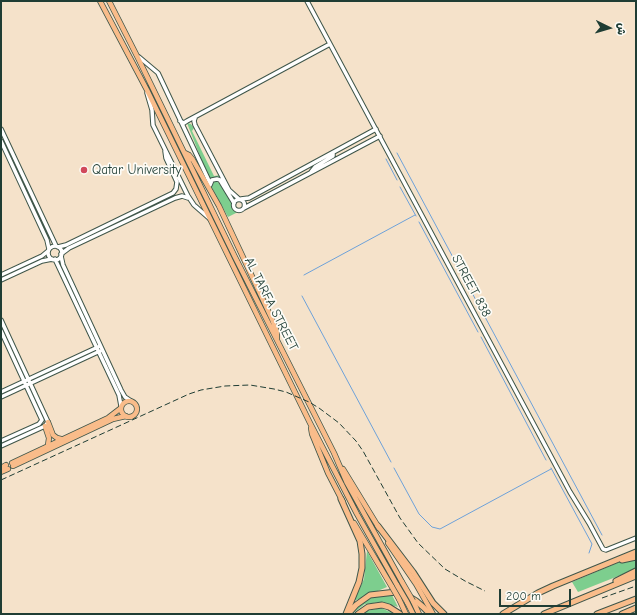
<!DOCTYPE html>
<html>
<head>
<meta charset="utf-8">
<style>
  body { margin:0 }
  #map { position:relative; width:637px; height:615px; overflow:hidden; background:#f5e2ca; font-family:"Comic Neue","Playpen Sans Arabic",sans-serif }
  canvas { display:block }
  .frame { position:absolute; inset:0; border:2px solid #1f3d34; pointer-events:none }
  .north { position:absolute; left:589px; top:8px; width:40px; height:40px; -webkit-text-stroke:3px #fdfcf7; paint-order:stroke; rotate:95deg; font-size:11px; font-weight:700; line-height:16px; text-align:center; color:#1f3d34 }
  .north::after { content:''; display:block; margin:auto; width:14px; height:18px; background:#1f3d34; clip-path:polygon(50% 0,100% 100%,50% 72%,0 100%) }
  .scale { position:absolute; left:499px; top:589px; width:72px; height:18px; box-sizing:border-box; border:2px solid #1f3d34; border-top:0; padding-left:5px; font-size:12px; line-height:14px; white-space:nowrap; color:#1f3d34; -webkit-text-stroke:3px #fdfcf7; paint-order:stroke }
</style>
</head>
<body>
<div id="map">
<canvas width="637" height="615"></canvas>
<div class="frame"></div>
<div class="north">ش</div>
<div class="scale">200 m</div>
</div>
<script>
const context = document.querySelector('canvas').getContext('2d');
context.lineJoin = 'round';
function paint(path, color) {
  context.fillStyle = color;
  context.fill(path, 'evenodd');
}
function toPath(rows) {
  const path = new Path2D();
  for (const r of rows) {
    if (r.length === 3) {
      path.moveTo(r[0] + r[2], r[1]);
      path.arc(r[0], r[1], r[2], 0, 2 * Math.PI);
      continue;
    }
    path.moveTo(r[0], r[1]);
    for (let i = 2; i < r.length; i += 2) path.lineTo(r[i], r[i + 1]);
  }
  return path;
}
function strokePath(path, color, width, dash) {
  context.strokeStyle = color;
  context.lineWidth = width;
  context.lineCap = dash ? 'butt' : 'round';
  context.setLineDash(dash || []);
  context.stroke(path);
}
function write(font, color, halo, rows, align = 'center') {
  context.font = font + ' "Comic Neue",sans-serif';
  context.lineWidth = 3.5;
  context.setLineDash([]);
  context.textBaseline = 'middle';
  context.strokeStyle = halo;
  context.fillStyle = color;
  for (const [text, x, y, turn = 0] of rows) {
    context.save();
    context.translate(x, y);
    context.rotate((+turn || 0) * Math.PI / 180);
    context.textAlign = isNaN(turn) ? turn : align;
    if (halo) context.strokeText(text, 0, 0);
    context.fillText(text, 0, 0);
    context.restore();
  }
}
paint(toPath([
  [187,123,191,124,194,128,192,131,214,176,221,175,222,179,216,177,209,179],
  [214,180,217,181,221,186,232,201,233,210,238,212,228,217,211,186],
  [367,551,387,587,354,601,364,579],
  [636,555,636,569,578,592,572,582],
  [392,595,398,607,381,602,365,604,352,614,356,608,368,599,378,596],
  [381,608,395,614,364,614,367,611]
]), '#7dce8e');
strokePath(toPath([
  [397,153,602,535],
  [386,159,397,180],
  [400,187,416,216],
  [419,222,478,332],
  [304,275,415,215],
  [302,296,391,462],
  [481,337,546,460],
  [394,468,419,514,432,527,440,529,551,469],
  [551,468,592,544,589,553]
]), '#6da1d9', 1);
const minor = toPath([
  [307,1,570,492,589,523,603,549,606,550,636,538],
  [139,57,158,73,210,183],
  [147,93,152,110,153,125,188,196,194,205,210,219],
  [195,118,194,121,195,125,229,190,239,199],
  [180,121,184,123,187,121,330,44],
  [1,129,56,246],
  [1,141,47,240,49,249],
  [311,172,315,167,333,156,333,153],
  [210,185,212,180,217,179,220,180,234,203],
  [241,199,249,198,376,129],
  [239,205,5.5],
  [244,208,380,136],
  [55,253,7],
  [58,247,66,245,173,193,176,189,177,182,166,158,165,151],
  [61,254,69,248,175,198,182,196,188,198],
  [61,256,63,265,121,390,125,397,131,401],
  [55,259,119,395,121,406],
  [1,275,42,256,48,251],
  [1,280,42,261,52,259],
  [1,320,48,422,45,426,1,446],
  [1,331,42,420,39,424,1,441],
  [1,392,98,347],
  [1,397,100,351]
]);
const major = toPath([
  [100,1,147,90,310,423,357,514,397,585],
  [109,1,138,58,235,257,334,453,347,483,402,582],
  [185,153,189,155,193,160,219,206,272,319,277,332,277,340],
  [129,409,8],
  [48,422,53,435,57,438,61,439],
  [45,426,49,438,48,445],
  [311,428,312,434,328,473,343,502],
  [12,463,108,418,121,408],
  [13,466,113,419,126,416],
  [1,468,6,465],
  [343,469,379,528],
  [1,472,8,469],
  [354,523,392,587],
  [388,543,416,584,433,614],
  [399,599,406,614],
  [413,601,419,614],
  [407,602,413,614]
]);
const highway = toPath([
  [341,499,360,541,362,554,362,568,359,582,346,614],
  [378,526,413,572,433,603,444,614],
  [622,560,636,557],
  [616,581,636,571],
  [348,614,356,605,370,595,396,592,403,593,416,601,423,607,430,614],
  [358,614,368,607,382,605,389,607,400,614],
  [503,614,538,593,553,586,636,552],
  [544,614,636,576],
  [597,614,636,599],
  [622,614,636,608]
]);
strokePath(minor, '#3f564a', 5.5);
strokePath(major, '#3f564a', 6);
strokePath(highway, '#3f564a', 7);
strokePath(minor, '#fff', 3.5);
strokePath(major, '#f9bc8a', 4.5);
strokePath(highway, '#f9bc8a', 5);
strokePath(toPath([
  [1,480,189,394,201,390,225,386,250,385,274,389,286,392,309,402,319,408,339,423,356,441,363,451,400,518,418,543,445,569,465,581,485,591],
  [602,598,636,586]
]), '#1f3d34', 1, [6, 3]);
const majorBridge = toPath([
  [402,582,413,601],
  [397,585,407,602],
  [392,587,399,599]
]);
strokePath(majorBridge, '#3f564a', 6, []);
strokePath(majorBridge, '#f9bc8a', 4.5);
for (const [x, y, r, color] of [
  [84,170,4,"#d1495b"]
]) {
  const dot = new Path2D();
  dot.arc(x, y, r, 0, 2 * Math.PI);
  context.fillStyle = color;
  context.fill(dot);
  strokePath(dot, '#fdfcf7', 1.5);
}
write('13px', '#1f3d34', '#fdfcf7', [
  ["Qatar University",92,170]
], 'left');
write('13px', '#1f3d34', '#fdfcf7', [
  ["STREET 838",471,286,62],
  ["AL TARFA STREET",271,304,63]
]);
</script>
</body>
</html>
